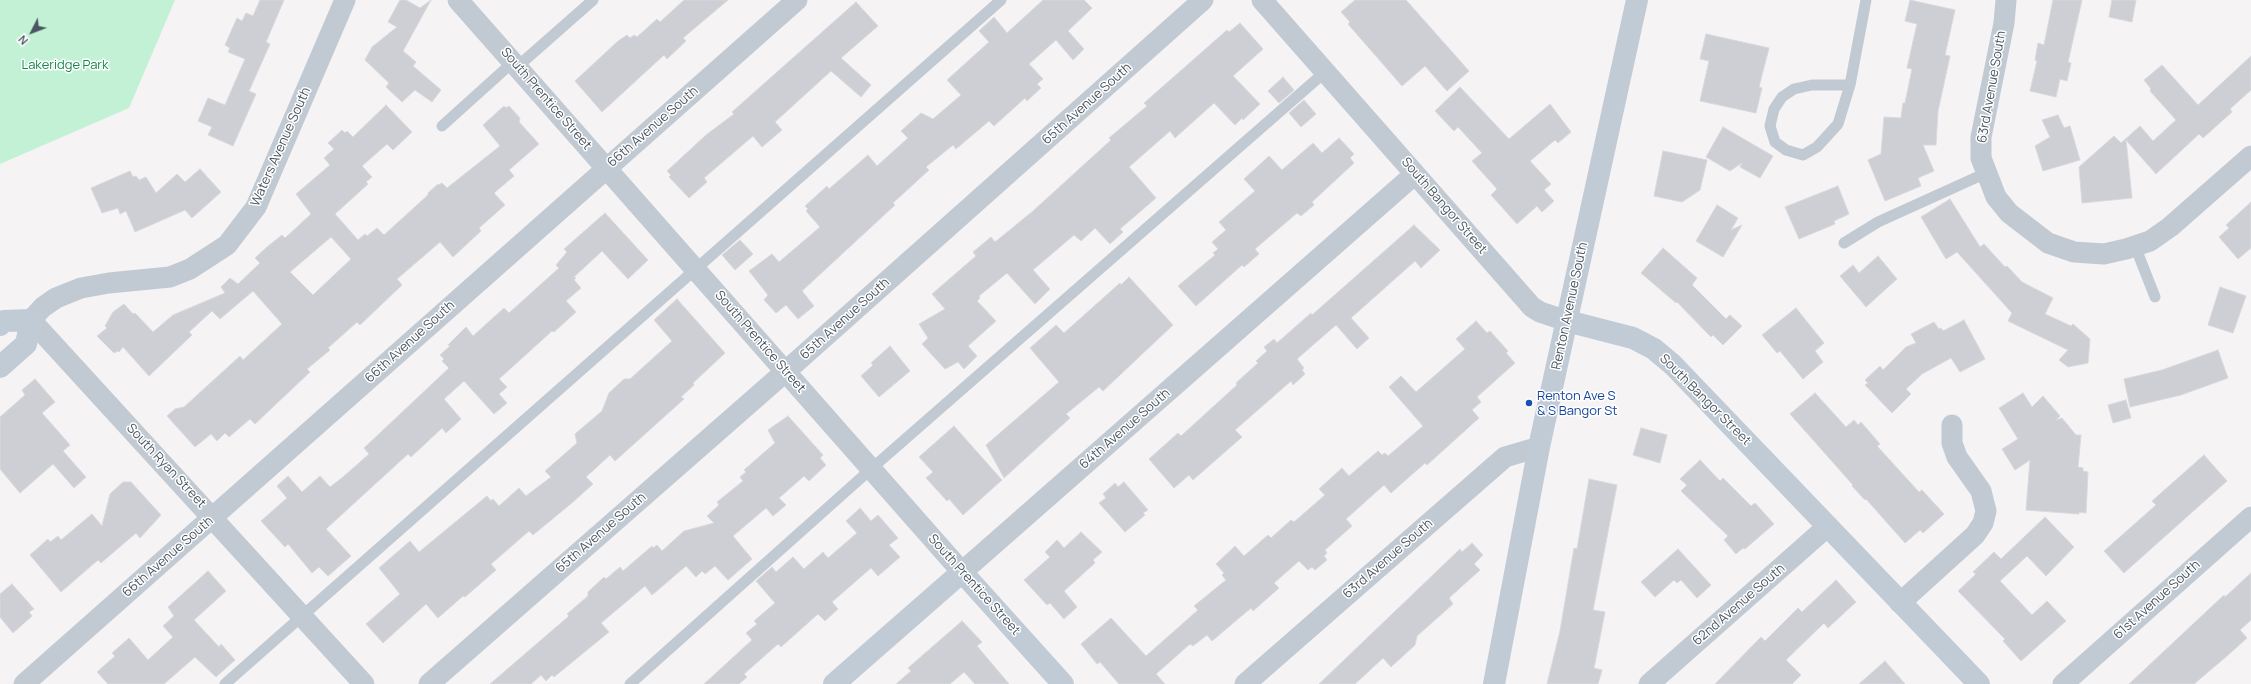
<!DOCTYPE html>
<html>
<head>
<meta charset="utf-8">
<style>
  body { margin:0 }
  #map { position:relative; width:2251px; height:684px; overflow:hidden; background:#f5f3f3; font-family:Manrope,sans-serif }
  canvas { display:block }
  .north { position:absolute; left:12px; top:12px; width:40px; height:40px; -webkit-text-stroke:3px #fff; paint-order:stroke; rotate:228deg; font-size:11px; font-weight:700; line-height:16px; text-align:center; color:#4a5661 }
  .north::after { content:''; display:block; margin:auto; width:14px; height:18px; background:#4a5661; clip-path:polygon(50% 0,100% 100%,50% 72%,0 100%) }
</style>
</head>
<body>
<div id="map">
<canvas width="2251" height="684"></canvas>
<div class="north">N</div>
</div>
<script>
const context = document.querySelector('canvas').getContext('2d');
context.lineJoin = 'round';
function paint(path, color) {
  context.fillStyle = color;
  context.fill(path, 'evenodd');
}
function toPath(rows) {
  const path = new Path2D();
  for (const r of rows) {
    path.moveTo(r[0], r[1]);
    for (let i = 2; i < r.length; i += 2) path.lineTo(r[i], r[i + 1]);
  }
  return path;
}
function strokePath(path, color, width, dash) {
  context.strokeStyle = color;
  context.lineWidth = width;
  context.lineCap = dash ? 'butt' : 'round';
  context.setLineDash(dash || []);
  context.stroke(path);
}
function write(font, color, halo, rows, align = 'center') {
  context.font = font + ' Manrope,sans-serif';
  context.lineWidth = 3;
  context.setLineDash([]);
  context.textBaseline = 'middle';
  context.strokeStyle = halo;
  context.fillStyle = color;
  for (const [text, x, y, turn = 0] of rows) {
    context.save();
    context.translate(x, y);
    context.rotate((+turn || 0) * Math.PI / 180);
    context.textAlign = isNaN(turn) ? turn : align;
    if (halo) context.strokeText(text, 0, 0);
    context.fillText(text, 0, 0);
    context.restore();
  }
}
paint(toPath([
  [0,0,175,0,129,108,0,164]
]), '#c3f1d5');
const building = toPath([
  [260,0,284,0,266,42,270,44,249,91,256,94,233,146,208,135,212,127,198,121,208,98,225,105,245,59,228,52,230,48,225,45,237,18,242,21,246,13,253,16,260,0],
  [400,0,406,0,420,8,431,0,403,51,416,62,413,66,441,90,432,102,415,90,402,102,386,87,389,83,365,60,372,47,397,27,388,22,400,0],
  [684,0,728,0,683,38,686,41,667,59,664,55,602,112,575,81,618,41,627,35,630,38,634,35,637,37,657,19,660,22,684,0],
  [1043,0,1084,0,1092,8,1068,31,1084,49,1073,60,1056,40,1029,64,1043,79,1037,84,1041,88,1027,101,1025,98,994,126,989,121,956,149,953,145,926,167,929,170,893,203,895,205,802,291,814,306,798,319,786,305,776,313,764,300,768,295,749,271,772,254,779,262,820,227,806,211,808,209,805,206,827,186,829,189,868,155,877,166,908,138,901,131,921,113,933,119,961,95,947,80,989,42,979,31,994,17,1007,33,1043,0],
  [1355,0,1406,0,1469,71,1447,91,1425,66,1402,86,1348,24,1350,22,1341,12,1355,0],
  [1910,0,1955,10,1945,55,1950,56,1938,111,1936,145,1923,145,1934,171,1918,178,1921,186,1885,201,1868,160,1881,154,1884,117,1901,118,1903,103,1905,103,1912,69,1907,68,1917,24,1905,21,1910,0],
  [2053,0,2082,0,2068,62,2071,63,2067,81,2060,79,2056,97,2030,91,2037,61,2035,60,2038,43,2044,45,2053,0],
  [2112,0,2136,0,2132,22,2109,17,2112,0],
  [856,2,878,26,841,58,871,85,861,97,831,71,775,122,782,130,762,147,753,136,704,178,707,182,689,198,669,177,671,175,667,171,706,135,734,114,732,112,856,2],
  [1240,23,1263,49,1233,76,1260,104,1243,120,1242,118,1235,125,1214,103,1175,138,1170,131,1129,167,1156,198,1120,229,1123,232,1110,244,1095,228,1081,241,1074,235,1033,270,1050,289,1035,304,1007,273,979,296,980,298,977,301,996,321,968,346,977,356,964,369,958,362,945,369,922,344,928,338,919,324,945,309,932,294,976,256,973,252,991,237,995,242,1033,211,1111,140,1109,138,1147,106,1144,103,1227,30,1229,32,1240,23],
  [1706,34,1769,48,1759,87,1762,88,1756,113,1700,101,1709,61,1700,59,1706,34],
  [2251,56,2251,90,2230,109,2232,112,2203,138,2199,134,2156,174,2126,140,2132,198,2082,203,2079,167,2114,136,2121,143,2140,126,2153,141,2176,120,2150,91,2151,89,2144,80,2162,65,2198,105,2251,56],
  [1283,77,1294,90,1279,103,1268,91,1283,77],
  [1460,87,1509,139,1550,104,1571,132,1558,143,1555,140,1530,161,1551,184,1544,190,1554,201,1542,212,1537,206,1517,224,1491,195,1497,189,1472,161,1482,153,1458,127,1454,131,1435,111,1460,87],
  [1304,100,1316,114,1301,127,1289,113,1304,100],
  [386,105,412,132,393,150,387,144,362,166,372,177,366,182,368,184,335,214,358,240,365,234,367,236,377,228,384,235,428,195,428,193,438,184,439,185,442,183,447,188,500,146,483,125,504,106,506,108,509,106,520,118,519,122,539,144,509,170,514,176,494,193,505,205,479,228,481,231,453,257,440,242,397,279,402,285,360,325,357,322,328,348,330,350,307,369,310,372,255,424,250,419,229,437,225,433,217,441,211,434,195,447,167,416,175,409,184,407,240,356,243,360,282,324,253,291,220,319,212,311,189,332,192,335,149,376,123,347,119,352,118,351,114,353,97,336,107,328,105,326,113,312,124,304,133,314,135,313,153,332,173,315,225,293,221,287,230,278,238,284,260,263,255,258,267,247,282,235,285,238,311,214,296,194,330,165,324,158,334,149,328,143,342,130,345,133,347,131,353,137,386,105],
  [331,237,351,259,313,295,290,272,331,237],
  [2058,115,2064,128,2070,126,2080,160,2043,171,2035,146,2050,137,2042,120,2058,115],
  [1723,127,1773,156,1760,178,1740,167,1742,163,1730,171,1706,157,1723,127],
  [1339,138,1354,154,1350,158,1354,163,1312,202,1314,205,1301,216,1297,213,1255,249,1259,254,1244,267,1242,265,1196,306,1178,286,1215,255,1213,253,1218,249,1212,242,1226,230,1219,222,1255,191,1244,179,1269,156,1282,170,1313,143,1322,153,1339,138],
  [1663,151,1707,160,1700,190,1682,202,1654,196,1663,151],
  [200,169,221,192,192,218,185,210,135,232,126,211,120,214,118,208,102,213,91,188,130,171,133,177,136,176,139,180,146,177,156,193,177,174,185,182,200,169],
  [1838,186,1849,214,1834,221,1835,224,1799,239,1785,207,1838,186],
  [1950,199,1980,247,1984,244,2005,267,2007,266,2022,282,2053,298,2045,314,2071,326,2073,324,2090,339,2088,363,2068,367,2059,360,2068,350,2008,321,2012,313,1957,252,1946,259,1921,217,1950,199],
  [2251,202,2251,248,2238,259,2219,237,2229,228,2226,225,2251,202],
  [1717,205,1738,218,1731,230,1742,225,1723,257,1696,241,1717,205],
  [605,213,648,260,628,279,602,251,574,277,576,278,574,280,581,288,566,301,576,312,554,332,552,331,499,379,507,387,499,394,507,403,494,414,464,381,444,399,461,419,446,433,442,428,411,457,408,454,326,529,351,556,328,576,319,567,312,573,288,544,285,547,261,521,287,498,277,486,288,476,302,492,320,476,330,487,343,477,369,454,364,448,449,368,442,361,444,359,440,355,450,346,448,345,466,327,473,336,504,308,509,313,559,268,556,265,567,252,564,249,605,213],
  [1414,225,1440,250,1421,268,1415,261,1351,318,1369,338,1357,349,1336,325,1297,359,1304,368,1302,370,1305,374,1293,385,1291,381,1235,430,1242,437,1193,480,1189,475,1174,488,1149,459,1178,433,1181,436,1237,385,1236,383,1258,363,1256,361,1267,351,1264,347,1274,339,1277,343,1311,313,1312,315,1414,225],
  [740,240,753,254,735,270,722,255,740,240],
  [1663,248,1697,278,1692,285,1726,319,1730,315,1742,326,1723,345,1713,335,1711,337,1677,302,1676,303,1641,273,1663,248],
  [1878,256,1897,279,1866,307,1840,276,1853,265,1859,273,1878,256],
  [1129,277,1173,325,1103,391,1099,387,1066,414,1070,418,1004,478,986,445,1059,382,1030,348,1056,325,1064,333,1120,283,1121,285,1129,277],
  [2220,287,2246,296,2233,333,2208,325,2220,287],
  [677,299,725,353,693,383,694,385,681,397,684,399,615,461,610,455,586,477,593,484,573,502,533,535,529,531,491,564,496,570,465,597,463,596,438,618,426,604,383,643,366,624,400,594,379,568,410,541,419,552,487,496,491,501,493,499,499,506,519,488,526,496,551,477,545,471,577,443,575,434,602,411,609,393,624,379,630,379,672,341,654,320,677,299],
  [1796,308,1824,343,1815,351,1823,362,1803,379,1780,351,1777,353,1762,335,1796,308],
  [1964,320,1985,359,1960,372,1951,358,1922,374,1906,389,1911,394,1892,413,1865,385,1868,383,1865,380,1880,366,1883,370,1906,347,1916,343,1911,334,1934,322,1939,329,1941,328,1943,331,1964,320],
  [1476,321,1487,333,1490,331,1508,351,1506,353,1515,363,1477,397,1481,402,1472,410,1479,418,1427,465,1425,463,1391,493,1384,485,1346,519,1352,526,1325,550,1327,553,1324,556,1327,560,1315,570,1312,567,1308,570,1299,561,1274,583,1279,588,1253,611,1251,608,1212,641,1207,635,1193,646,1190,644,1156,674,1165,684,1119,684,1100,662,1097,664,1081,644,1111,618,1146,656,1198,610,1194,606,1226,580,1222,575,1224,573,1216,564,1235,546,1244,556,1268,535,1271,538,1291,520,1294,522,1325,495,1319,489,1342,468,1349,476,1378,451,1382,455,1385,453,1388,456,1423,426,1389,387,1401,376,1416,392,1465,349,1456,339,1476,321],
  [890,346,910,371,879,397,861,376,873,365,871,363,890,346],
  [2218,350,2228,378,2181,395,2130,407,2124,379,2162,370,2218,350],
  [35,379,55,402,42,413,70,445,63,451,86,477,74,488,53,464,20,493,0,469,0,417,25,395,22,390,35,379],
  [1815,393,1846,427,1854,420,1858,425,1861,422,1880,444,1877,446,1919,492,1922,490,1944,514,1923,533,1920,530,1905,543,1866,499,1865,500,1852,486,1853,485,1790,414,1815,393],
  [2023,393,2032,407,2043,396,2060,416,2056,420,2062,418,2076,435,2081,435,2078,467,2083,468,2083,471,2088,472,2086,513,2079,512,2079,514,2026,510,2030,460,2015,470,2002,449,2018,439,1999,408,2023,393],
  [2126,400,2131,418,2113,423,2108,405,2126,400],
  [788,416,823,455,820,458,826,465,809,481,804,476,779,498,786,505,773,516,766,508,733,536,752,559,728,580,715,566,705,574,702,571,696,577,686,566,652,595,645,586,601,623,609,632,554,677,552,675,546,681,541,675,531,684,490,684,569,616,567,614,588,596,588,592,604,577,606,579,620,567,623,571,652,546,653,548,657,545,662,551,684,531,714,523,707,516,719,505,717,502,743,481,740,477,746,472,744,470,775,443,768,430,788,416],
  [954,426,1002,480,963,515,949,499,947,501,926,478,933,472,919,457,954,426],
  [1641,428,1667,435,1660,463,1633,455,1641,428],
  [2204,455,2227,481,2124,573,2104,551,2156,505,2152,501,2204,455],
  [1700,460,1720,481,1723,478,1751,506,1755,503,1774,524,1745,549,1743,548,1736,554,1724,540,1728,536,1681,491,1687,485,1680,479,1700,460],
  [1589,479,1617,485,1593,610,1605,612,1594,668,1602,670,1598,684,1547,684,1560,631,1574,548,1577,549,1589,479],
  [123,482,131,482,161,515,140,538,136,533,101,563,98,560,61,592,30,555,48,539,50,542,58,536,61,540,92,514,102,526,110,494,123,482],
  [1124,482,1148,510,1143,513,1145,515,1125,532,1099,503,1106,498,1103,494,1115,483,1118,487,1124,482],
  [860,508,871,521,878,515,898,538,889,545,900,557,878,576,871,568,832,602,838,609,825,621,818,614,781,647,778,644,744,674,747,677,739,684,704,684,752,640,746,633,757,624,754,621,775,603,756,581,772,567,776,572,793,557,804,569,823,552,828,558,857,533,846,521,860,508],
  [2045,517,2074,547,2046,576,2027,556,2000,581,2032,615,2047,601,2066,621,2021,661,2003,641,2005,639,1958,591,1976,574,1973,572,1994,552,2001,559,2045,517],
  [1081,532,1102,552,1093,560,1095,563,1064,591,1077,607,1064,619,1050,603,1047,605,1024,580,1050,557,1045,552,1057,540,1064,548,1081,532],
  [1472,543,1483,555,1474,564,1480,570,1449,598,1453,604,1417,636,1415,645,1391,667,1383,658,1355,684,1319,684,1460,549,1462,552,1472,543],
  [1678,549,1711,585,1697,598,1681,580,1677,583,1674,580,1655,597,1641,582,1678,549],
  [208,571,226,591,194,620,219,647,221,644,235,660,216,677,195,657,164,684,108,684,97,672,115,656,112,653,129,638,148,660,173,637,163,626,174,616,168,607,208,571],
  [2251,573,2251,620,2240,630,2247,638,2227,656,2194,684,2129,684,2224,595,2225,597,2251,573],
  [1836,580,1856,602,1828,628,1824,623,1786,660,1801,675,1792,684,1715,684,1761,637,1765,641,1798,608,1802,612,1836,580],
  [12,584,34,609,29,612,32,616,13,633,0,617,0,594,12,584],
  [962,621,982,642,977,646,1009,684,975,684,964,672,950,684,896,684,911,671,908,668,962,621],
  [1885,661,1905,684,1859,684,1885,661]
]);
paint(building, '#cdcfd5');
strokePath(building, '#d7d9de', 1);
strokePath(toPath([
  [517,67,593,0],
  [1850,85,1812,85,1794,89,1782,97,1774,109,1770,126,1775,142,1786,150,1803,155,1817,147,1838,124,1850,85,1866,0],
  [442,126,513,62],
  [1844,243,1878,222,1986,173],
  [2135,246,2155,297],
  [225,684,1001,0],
  [630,684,871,469,1325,72]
]), '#c1cad2', 11);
strokePath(toPath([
  [345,0,256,207,227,245,190,269,170,277,109,283,81,288,56,298,43,307,31,320,364,684],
  [458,0,962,572,1415,174],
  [1262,0,1532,307,1540,312,1567,321],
  [2006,0,2004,23,1981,137,1981,158,1996,197,2009,213,2048,243,2074,252,2104,254,2126,249,2150,241,2170,227,2251,156],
  [1900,603,1975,535,1983,523,1986,511,1981,491,1957,457,1952,443,1952,425],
  [24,684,797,0],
  [429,684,785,372,1203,0],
  [1245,684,1505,457,1539,447],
  [1649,684,1828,526],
  [2063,684,2251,517]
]), '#c1cad2', 21);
strokePath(toPath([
  [1567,321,1633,338,1654,349,1673,365,1979,684],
  [0,325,4,321,31,320,26,344,0,367],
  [834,684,962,572,1063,684],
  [1494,684,1539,447,1637,0]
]), '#c1cbd6', 22);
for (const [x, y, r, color] of [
  [1529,403,4,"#1a4fb4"]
]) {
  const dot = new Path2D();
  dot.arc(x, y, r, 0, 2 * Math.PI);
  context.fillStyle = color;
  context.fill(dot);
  strokePath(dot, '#fff', 1.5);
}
write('13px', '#17864f', '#fff', [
  ["Lakeridge Park",65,65]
]);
write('13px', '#4a5661', '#fff', [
  ["63rd Avenue South",1992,87,-80],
  ["South Prentice Street",546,99,49],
  ["65th Avenue South",1087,104,-42],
  ["66th Avenue South",653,127,-41],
  ["Waters Avenue South",281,147,-66],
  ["South Bangor Street",1444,206,49],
  ["Renton Avenue South",1570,306,-78],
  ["65th Avenue South",845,319,-42],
  ["66th Avenue South",410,342,-42],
  ["South Prentice Street",760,342,49],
  ["South Bangor Street",1705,400,45],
  ["64th Avenue South",1125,429,-41],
  ["South Ryan Street",166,466,47],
  ["65th Avenue South",601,533,-41],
  ["66th Avenue South",168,557,-41],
  ["63rd Avenue South",1388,559,-41],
  ["South Prentice Street",974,585,48],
  ["61st Avenue South",2157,600,-42],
  ["62nd Avenue South",1739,605,-41]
]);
write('13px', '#164399', '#fff', [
  ["Renton Ave S",1537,396],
  ["& S Bangor St",1537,411]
], 'left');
</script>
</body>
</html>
